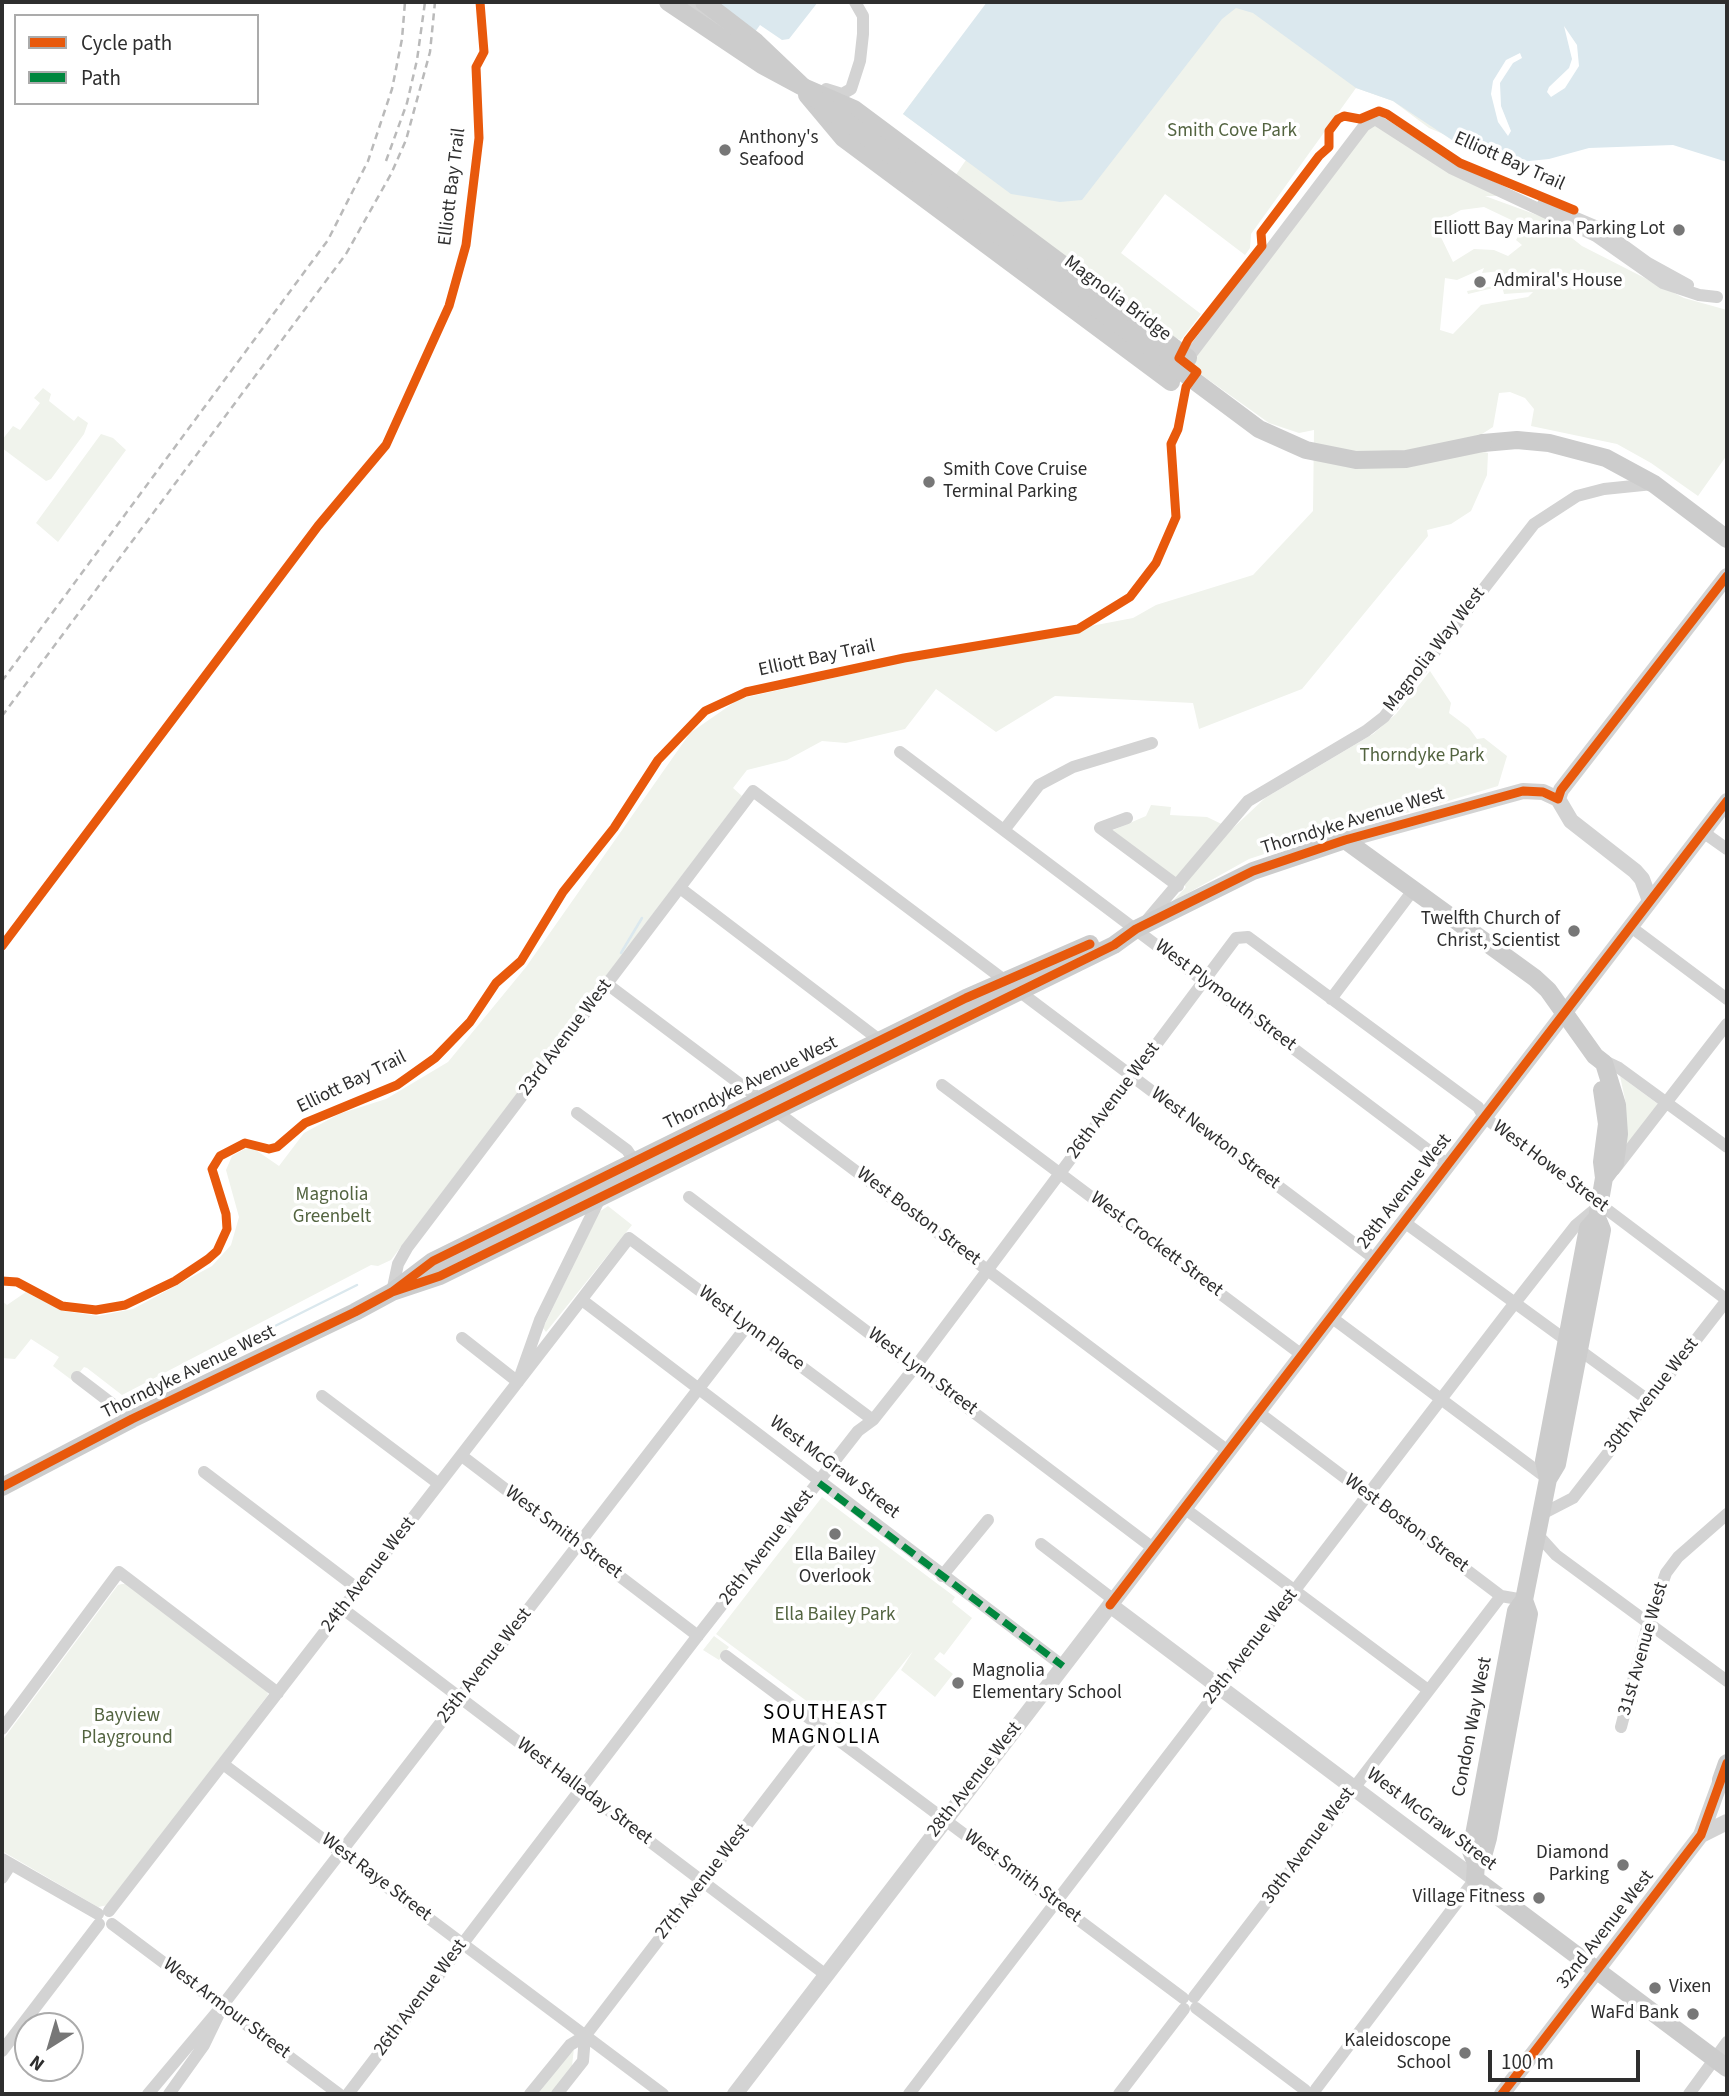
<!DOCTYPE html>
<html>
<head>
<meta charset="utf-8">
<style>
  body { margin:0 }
  #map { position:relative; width:1729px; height:2096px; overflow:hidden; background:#fff; font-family:"Source Sans 3",sans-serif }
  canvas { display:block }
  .frame { position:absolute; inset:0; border:4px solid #2e2e2e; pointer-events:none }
  .legend { position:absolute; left:14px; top:14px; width:245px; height:91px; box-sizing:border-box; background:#fff; border:2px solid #ababab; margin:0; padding:9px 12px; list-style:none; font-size:21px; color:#2e2e2e }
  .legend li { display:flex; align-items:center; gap:14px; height:35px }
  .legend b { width:35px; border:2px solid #ababab }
  .north { position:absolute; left:14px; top:2012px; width:70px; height:70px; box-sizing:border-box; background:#fff; border:2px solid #ababab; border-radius:50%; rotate:217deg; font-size:19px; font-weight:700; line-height:28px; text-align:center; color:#2e2e2e }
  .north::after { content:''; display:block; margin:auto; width:24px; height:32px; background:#777; clip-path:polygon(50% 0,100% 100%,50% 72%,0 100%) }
  .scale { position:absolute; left:1488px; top:2050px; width:152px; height:32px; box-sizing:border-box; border:4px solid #2e2e2e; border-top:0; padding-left:9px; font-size:21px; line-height:24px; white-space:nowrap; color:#2e2e2e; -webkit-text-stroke:5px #fff; paint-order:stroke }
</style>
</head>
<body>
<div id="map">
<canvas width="1729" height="2096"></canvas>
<div class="frame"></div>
<ul class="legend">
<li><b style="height:9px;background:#e8590c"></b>Cycle path</li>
<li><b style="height:9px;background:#00873e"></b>Path</li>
</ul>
<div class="north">N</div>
<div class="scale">100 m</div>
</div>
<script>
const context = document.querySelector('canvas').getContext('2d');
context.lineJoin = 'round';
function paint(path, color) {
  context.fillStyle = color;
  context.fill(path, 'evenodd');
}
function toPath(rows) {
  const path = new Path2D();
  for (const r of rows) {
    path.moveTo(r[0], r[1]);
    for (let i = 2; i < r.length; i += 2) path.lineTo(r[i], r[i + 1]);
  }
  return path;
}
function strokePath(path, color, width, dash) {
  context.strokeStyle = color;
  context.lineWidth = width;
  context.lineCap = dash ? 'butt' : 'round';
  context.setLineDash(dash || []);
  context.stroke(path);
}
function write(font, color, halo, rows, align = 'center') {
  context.font = font + ' "Source Sans 3",sans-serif';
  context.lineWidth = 7;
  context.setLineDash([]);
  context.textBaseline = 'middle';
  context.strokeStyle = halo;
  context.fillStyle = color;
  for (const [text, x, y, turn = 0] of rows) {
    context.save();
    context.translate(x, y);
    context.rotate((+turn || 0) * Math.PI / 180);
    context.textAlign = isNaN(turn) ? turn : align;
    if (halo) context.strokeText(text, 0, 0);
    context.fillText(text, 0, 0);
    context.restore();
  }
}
paint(toPath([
  [1110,2,1532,2,1727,151,1690,134,1486,152,1429,128,1393,101,1356,88,1251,234,1250,248,1245,255,1165,194,1121,253,1201,314,1181,340,1167,335,955,176,966,160,903,114,938,67],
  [1370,121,1437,160,1516,196,1485,196,1548,219,1582,246,1684,298,1727,310,1727,455,1698,496,1651,463,1617,444,1531,426,1534,409,1525,398,1510,392,1499,393,1493,427,1482,434,1484,452,1488,453,1487,475,1471,511,1451,524,1427,530,1428,536,1302,689,1199,729,1193,703,1055,696,996,732,936,689,905,729,846,743,822,741,787,760,747,770,733,788,742,796,391,1260,378,1266,371,1265,122,1395,87,1368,84,1367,73,1381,53,1366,59,1357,31,1339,15,1359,2,1358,2,1301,7,1305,26,1292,63,1311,98,1316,133,1309,212,1266,231,1245,239,1217,226,1170,232,1156,250,1146,279,1166,304,1133,339,1114,386,1099,448,1062,526,967,690,733,739,699,922,658,1133,618,1156,605,1253,575,1313,511,1314,430,1299,433,1269,423,1185,363],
  [1484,207,1524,226,1516,240,1522,245,1508,256,1494,250,1474,249,1453,262,1437,229,1446,218,1461,210],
  [1484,268,1482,273,1501,271,1504,284,1467,291,1468,294,1502,286,1504,294,1533,292,1528,297,1481,305,1453,334,1440,330,1445,278,1457,280],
  [43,388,51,394,49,401,74,421,78,416,88,423,84,434,51,479,46,481,2,448,2,440,13,426,20,430,40,403,34,398],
  [101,434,113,438,126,450,58,542,36,523],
  [1430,671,1451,703,1449,713,1469,728,1477,739,1484,738,1507,756,1498,786,1418,810,1335,831,1249,859,1172,902,1186,887,1111,831,1146,816,1151,805,1171,807,1170,815,1207,817,1232,829,1265,798,1373,734,1396,714],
  [1620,1076,1658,1104,1625,1148,1626,1104],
  [608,1206,632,1225,546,1332,543,1328,599,1212],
  [822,1497,955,1597,952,1602,972,1618,944,1655,940,1652,934,1659,953,1674,935,1697,901,1670,913,1651,866,1710,856,1702,839,1725,716,1634],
  [122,1584,128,1584,267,1691,268,1695,108,1905,98,1907,2,1851,2,1741,118,1585],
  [714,1636,729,1647,719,1660,703,1650],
  [574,2048,572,2066,550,2094,538,2094]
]), '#f0f3ec');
paint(toPath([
  [716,2,818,2,789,39,782,40,760,25,755,32],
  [987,2,1727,2,1727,162,1673,145,1589,148,1549,159,1510,163,1458,144,1393,101,1356,88,1253,13,1236,8,1222,19,1082,200,1060,202,1011,194,903,114]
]), '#dbe8ee');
paint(toPath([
  [1564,26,1577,45,1579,66,1565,88,1551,97,1547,92,1549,87,1569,68,1572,59],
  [1520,53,1522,58,1513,63,1500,83,1501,106,1511,131,1508,136,1498,122,1491,94,1493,81,1506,60]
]), '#fff');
strokePath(toPath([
  [621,953,642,918],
  [133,1397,357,1285]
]), '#dbe8ee', 2.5);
strokePath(toPath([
  [686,2,726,30],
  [826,89,842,94,851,89,860,61,863,34,863,16,855,2],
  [1543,204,1600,228,1648,263,1688,285],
  [1185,362,1364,126,1375,119,1451,168,1596,236,1663,283,1699,295,1717,297],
  [900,752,1448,1165],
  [1100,828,1178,886],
  [1100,828,1127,818],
  [1004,830,1039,785,1073,767,1152,743],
  [1703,832,1727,849],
  [680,888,886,1045],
  [1148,919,1248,801,1366,731,1384,717,1534,524,1577,496,1604,489,1653,484],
  [1631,927,1727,999],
  [607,984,1228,1451],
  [1331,999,1414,889],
  [1598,1058,1619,1068,1727,1147],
  [942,1085,1302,1355],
  [577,1113,627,1150,639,1168],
  [1614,1170,1727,1024],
  [689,1197,1153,1548],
  [1404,1222,1648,1400],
  [392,1292,398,1264,407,1248,753,791,1375,1259],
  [582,1300,1063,1666],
  [1331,1317,1548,1479],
  [462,1338,518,1382,540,1320,600,1198],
  [77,1377,132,1419],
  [322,1396,439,1484],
  [1258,1412,1501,1596,1524,1600],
  [462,1456,698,1636],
  [204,1472,358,1589],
  [1184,1508,1428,1690],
  [1542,1514,1573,1498,1727,1300],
  [1537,1534,1556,1555,1727,1681],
  [1041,1544,1114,1600],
  [942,1576,988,1520],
  [343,1609,826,1975],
  [726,1656,1183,1998],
  [1621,1727,1648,1624,1666,1573,1678,1557,1727,1514],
  [2,1729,119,1572,278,1693],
  [223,1764,663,2094],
  [2,1859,98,1914],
  [2,1878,11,1864],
  [109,1911,629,1238,873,1420],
  [112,1924,339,2094],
  [1194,1997,1501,1596],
  [1196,2008,1305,2090],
  [2,2051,99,1924],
  [1316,2089,1475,1879],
  [148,2094,222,2006,747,1326],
  [169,2094,204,2045,218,2016],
  [348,2094,693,1642,858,1431,873,1420,915,1367,1236,938,1248,937,1478,1107,1484,1117,1727,1300],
  [530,2094,570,2045,585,2036,821,1728],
  [557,2094,583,2061,585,2036],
  [909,2094,1507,1313,1576,1225,1600,1205],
  [1119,2094,1184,2009],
  [1689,2094,1727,2042]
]), '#d3d3d3', 12);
strokePath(toPath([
  [1558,799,1561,790,1727,576],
  [1558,799,1571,821,1635,871,1642,879,1650,901],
  [1345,840,1523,791,1543,792,1558,799],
  [1110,1605,1475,1879],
  [1701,1835,1727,1822],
  [735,2094,1727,801],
  [1502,2094,1701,1835,1721,1780]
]), '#d3d3d3', 16);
strokePath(toPath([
  [668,2,762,65,801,86,854,109,1188,358],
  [807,95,843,138,1171,382],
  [1483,443,1517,440,1549,443,1606,458,1654,484,1727,539],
  [392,1292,440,1276,1114,945,1136,929,1253,871,1345,840,1535,978,1548,990,1595,1056,1604,1063,1617,1105,1619,1134,1615,1163,1604,1178],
  [1548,1479,1544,1461,1588,1228,1597,1218],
  [2,1487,132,1419,355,1312,392,1292,433,1261,966,998,1090,944],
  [1524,1600,1516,1611,1471,1851,1476,1863,1475,1879,1727,2068],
  [1721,1780,1727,1763],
  [1476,1863,1483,1856,1488,1838,1529,1614,1524,1600,1548,1479,1557,1464,1602,1230,1597,1218,1604,1178,1602,1162,1607,1124,1602,1090]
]), '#ccc', 18);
strokePath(toPath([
  [386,161,407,103,417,60,425,2],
  [2,681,328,240,368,161,392,89,402,39,405,2],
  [2,716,346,254,391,174,406,140,430,52,435,2]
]), '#bababa', 2.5, [7, 5]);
strokePath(toPath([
  [704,2,756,42,816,99,1259,429,1306,450,1356,460,1406,459,1483,443]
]), '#ccc', 18);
strokePath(toPath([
  [819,1483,1063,1666]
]), '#00873e', 7, [14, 7]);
strokePath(toPath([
  [1558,799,1561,790,1727,576],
  [2,946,318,526,386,445,449,306,466,245,479,138,476,67,484,52,480,2],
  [2,1281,17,1282,62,1306,96,1310,125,1305,175,1281,208,1259,217,1251,227,1229,226,1214,212,1169,220,1156,245,1143,269,1149,277,1147,305,1123,397,1085,435,1058,470,1022,496,983,521,961,563,892,614,828,658,760,705,711,746,692,820,676,904,658,1078,629,1130,597,1156,563,1176,517,1171,444,1178,429,1186,387,1197,372,1179,358,1188,340,1262,246,1261,233,1319,156,1329,147,1329,131,1338,119,1344,116,1360,119,1379,111,1387,114,1460,163,1574,210],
  [392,1292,440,1276,1114,945,1136,929,1253,871,1345,840,1523,791,1543,792,1558,799],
  [2,1487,132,1419,355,1312,392,1292,433,1261,966,998,1090,944],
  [1110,1605,1727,801],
  [1502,2094,1701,1835,1727,1763]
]), '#e8590c', 9);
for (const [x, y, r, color] of [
  [725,150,7,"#777"],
  [1679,230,7,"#777"],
  [1480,282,7,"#777"],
  [929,482,7,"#777"],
  [1574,931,7,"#777"],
  [835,1534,7,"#777"],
  [958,1683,7,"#777"],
  [1623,1865,7,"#777"],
  [1539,1898,7,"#777"],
  [1655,1988,7,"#777"],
  [1693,2014,7,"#777"],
  [1465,2053,7,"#777"]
]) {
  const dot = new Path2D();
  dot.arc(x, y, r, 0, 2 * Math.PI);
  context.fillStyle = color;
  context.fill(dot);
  strokePath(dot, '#fff', 2.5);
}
write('19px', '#536440', '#fff', [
  ["Smith Cove Park",1232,132],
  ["Thorndyke Park",1422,757],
  ["Magnolia",332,1196],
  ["Greenbelt",332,1218],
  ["Ella Bailey Park",835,1616],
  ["Bayview",127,1717],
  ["Playground",127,1739]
]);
write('19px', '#2e2e2e', '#fff', [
  ["Anthony's",739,139,"left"],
  ["Seafood",739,161,"left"],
  ["Elliott Bay Marina Parking Lot",1665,230],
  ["Admiral's House",1494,282,"left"],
  ["Smith Cove Cruise",943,471,"left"],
  ["Terminal Parking",943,493,"left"],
  ["Twelfth Church of",1560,920],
  ["Christ, Scientist",1560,942],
  ["Ella Bailey",835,1556,"center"],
  ["Overlook",835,1578,"center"],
  ["Magnolia",972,1672,"left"],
  ["Elementary School",972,1694,"left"],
  ["Diamond",1609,1854],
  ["Parking",1609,1876],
  ["Village Fitness",1525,1898],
  ["Vixen",1669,1988,"left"],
  ["WaFd Bank",1679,2014],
  ["Kaleidoscope",1451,2042],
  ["School",1451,2064]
], 'right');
write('19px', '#2e2e2e', '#fff', [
  ["Elliott Bay Trail",1509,162,24],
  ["Elliott Bay Trail",453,187,-83],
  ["Magnolia Bridge",1117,299,37],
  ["Magnolia Way West",1435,650,-52],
  ["Elliott Bay Trail",817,659,-12],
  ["Thorndyke Avenue West",1353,822,-17],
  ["West Plymouth Street",1225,996,37],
  ["23rd Avenue West",566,1038,-53],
  ["Elliott Bay Trail",352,1083,-26],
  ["Thorndyke Avenue West",751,1084,-26],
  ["26th Avenue West",1114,1101,-53],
  ["West Newton Street",1215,1139,37],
  ["West Howe Street",1550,1167,37],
  ["28th Avenue West",1405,1192,-52],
  ["West Boston Street",918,1217,37],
  ["West Crockett Street",1156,1245,37],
  ["West Lynn Place",751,1329,37],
  ["West Lynn Street",922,1372,37],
  ["Thorndyke Avenue West",189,1373,-26],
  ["30th Avenue West",1652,1396,-52],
  ["West McGraw Street",834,1468,37],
  ["West Boston Street",1406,1524,37],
  ["West Smith Street",563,1533,37],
  ["26th Avenue West",767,1548,-52],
  ["24th Avenue West",369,1575,-52],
  ["29th Avenue West",1251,1647,-52],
  ["31st Avenue West",1644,1649,-74],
  ["25th Avenue West",485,1666,-52],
  ["Condon Way West",1473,1727,-79],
  ["28th Avenue West",975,1780,-52],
  ["West Halladay Street",584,1792,37],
  ["West McGraw Street",1431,1820,37],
  ["30th Avenue West",1309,1846,-53],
  ["West Smith Street",1022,1877,37],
  ["West Raye Street",376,1878,37],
  ["27th Avenue West",703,1882,-52],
  ["32nd Avenue West",1606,1930,-52],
  ["26th Avenue West",421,1998,-53],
  ["West Armour Street",226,2009,37]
]);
context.letterSpacing = '2px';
write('21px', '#000', '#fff', [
  ["SOUTHEAST",826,1714],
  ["MAGNOLIA",826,1738]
]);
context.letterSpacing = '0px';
</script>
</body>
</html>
